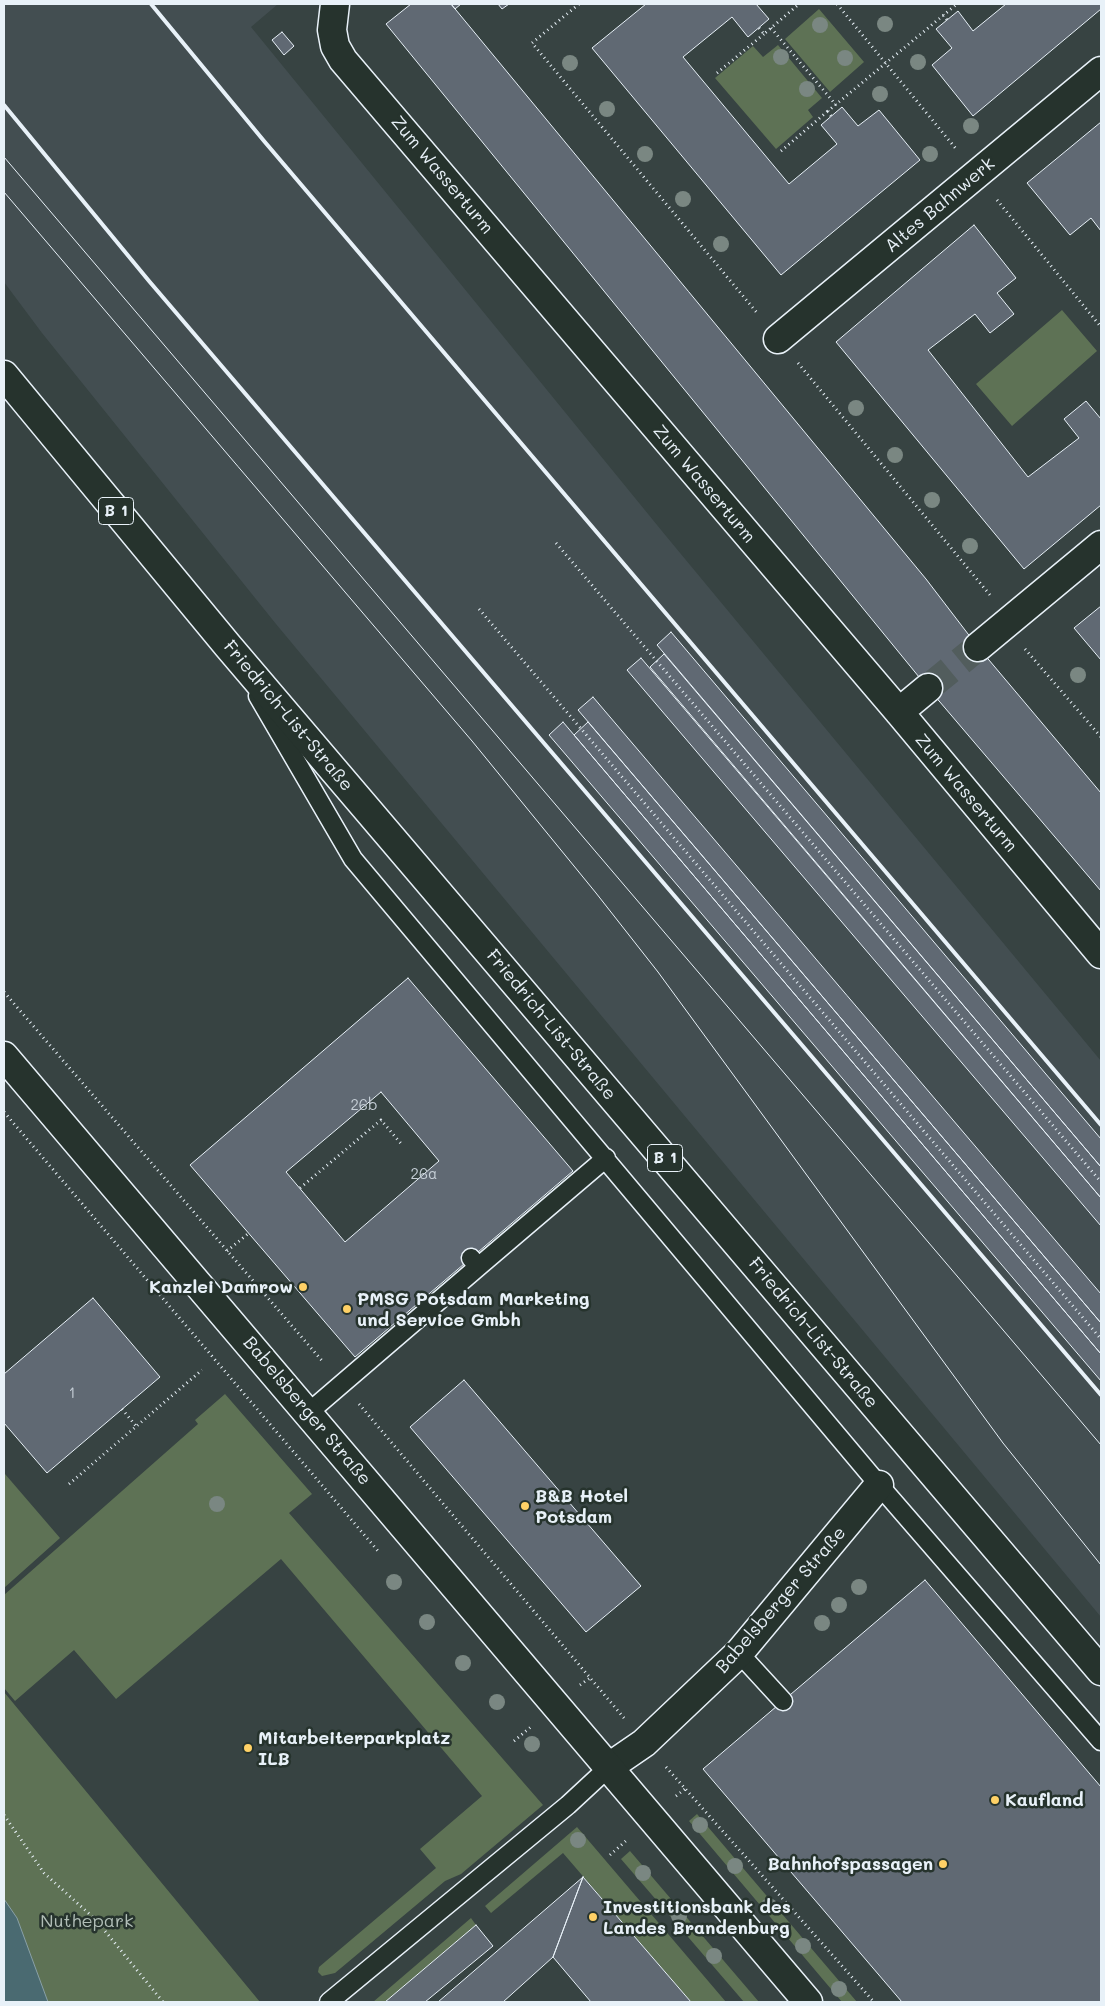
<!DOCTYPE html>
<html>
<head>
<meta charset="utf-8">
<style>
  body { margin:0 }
  #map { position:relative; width:1105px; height:2006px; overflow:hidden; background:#374342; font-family:Mali,sans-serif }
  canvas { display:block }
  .frame { position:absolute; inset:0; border:5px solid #e8f1f8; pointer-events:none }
</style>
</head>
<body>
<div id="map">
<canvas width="1105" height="2006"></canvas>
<div class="frame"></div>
</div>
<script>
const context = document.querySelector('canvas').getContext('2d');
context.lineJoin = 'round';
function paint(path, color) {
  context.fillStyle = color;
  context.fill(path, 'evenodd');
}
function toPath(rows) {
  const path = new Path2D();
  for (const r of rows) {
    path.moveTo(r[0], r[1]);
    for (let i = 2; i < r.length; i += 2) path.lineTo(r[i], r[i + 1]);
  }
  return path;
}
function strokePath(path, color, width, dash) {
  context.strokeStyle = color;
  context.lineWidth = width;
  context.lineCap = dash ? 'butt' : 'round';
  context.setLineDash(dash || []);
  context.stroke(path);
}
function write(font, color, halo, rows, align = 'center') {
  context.font = font + ' Mali,sans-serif';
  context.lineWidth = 5;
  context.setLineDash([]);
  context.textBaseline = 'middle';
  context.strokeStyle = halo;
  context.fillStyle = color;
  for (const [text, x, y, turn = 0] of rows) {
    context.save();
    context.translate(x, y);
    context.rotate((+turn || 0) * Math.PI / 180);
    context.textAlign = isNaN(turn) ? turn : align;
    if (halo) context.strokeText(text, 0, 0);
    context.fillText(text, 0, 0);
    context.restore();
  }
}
paint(toPath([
  [4,4,278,4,251,27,666,536,1101,1061,1101,1617,276,624,42,333,4,282]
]), '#434e51');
paint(toPath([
  [819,9,864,62,830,92,785,39],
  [778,45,822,98,808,110,813,117,776,149,715,78,753,46,763,57],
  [1062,310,1097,351,1012,426,976,384],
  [225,1394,312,1494,289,1513,543,1805,461,1874,445,1881,335,1973,322,1976,318,1972,319,1967,436,1868,420,1849,482,1796,281,1559,116,1699,74,1650,15,1701,4,1688,4,1595,198,1424,195,1420],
  [5,1474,60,1538,4,1588,4,1475],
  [4,1692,260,2002,4,2002],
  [697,1814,857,2002,842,2002,689,1821],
  [577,1827,726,2002,691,2002,563,1853,491,1913,485,1906],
  [630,1851,759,2002,744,2002,621,1859],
  [471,1918,476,1925,385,2002,373,2002]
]), '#5e7255');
const water = toPath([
  [4,1899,17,1918,48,2002,4,2002,4,1899]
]);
paint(water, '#4a6a71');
strokePath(water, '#89a0a7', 1);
const building = toPath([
  [411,4,451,4,926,579,978,647,1101,793,1101,891,928,688,386,24,411,4],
  [451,4,461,4,455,9,451,4],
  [498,4,509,4,502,9,498,4],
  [646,4,756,4,769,19,748,37,732,17,683,57,789,184,837,144,821,125,842,107,858,126,879,110,920,160,781,275,592,48,646,4],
  [1006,4,1101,4,1101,9,973,116,932,65,952,48,936,29,958,11,973,31,1006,4],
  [282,32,294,46,284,55,272,40,282,32],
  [1101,122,1101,231,1091,218,1070,235,1027,183,1101,122],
  [974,225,1016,278,997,293,1014,314,990,333,975,314,928,350,1028,477,1079,438,1064,419,1086,401,1101,419,1101,505,1024,569,836,342,974,225],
  [1101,606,1101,660,1074,628,1101,606],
  [671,632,1101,1139,1101,1167,657,645,671,632],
  [664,654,1101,1167,1101,1198,650,667,664,654],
  [641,658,1101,1198,1101,1226,627,670,641,658],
  [593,697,1101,1294,1101,1323,578,710,593,697],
  [563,722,1101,1354,1101,1381,549,735,563,722],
  [588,722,1101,1323,1101,1354,574,735,588,722],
  [408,978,573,1171,355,1357,190,1165,408,978],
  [381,1092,439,1161,345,1242,286,1172,381,1092],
  [93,1298,160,1377,47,1473,4,1423,4,1374,93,1298],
  [464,1380,641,1586,586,1632,410,1427,464,1380],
  [925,1580,1101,1787,1101,2002,902,2002,703,1769,925,1580],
  [583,1877,691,2002,591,2002,553,1957,583,1877],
  [583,1877,553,1957,503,2002,438,2002,583,1877],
  [476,1925,493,1946,425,2002,385,2002,476,1925]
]);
paint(building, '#606973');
strokePath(building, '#e8f1f8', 1);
strokePath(toPath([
  [928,688,978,647]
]), '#525d5d', 28, [28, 14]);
const lane = toPath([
  [258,696,353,859,879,1485,1101,1741],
  [478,1267,606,1158],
  [308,1413,478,1267,471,1258],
  [739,1653,783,1701],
  [329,2002,568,1805,609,1767]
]);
const street = toPath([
  [335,4,332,30,335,46,343,60,899,712,1101,954],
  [778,339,1101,71],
  [978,647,1101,545],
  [899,712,928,688],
  [609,1767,644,1743,739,1653,879,1485]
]);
const secondary = toPath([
  [4,1056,808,2002]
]);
const primary = toPath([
  [4,375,228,646,1101,1671]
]);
strokePath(lane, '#e8f1f8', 21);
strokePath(street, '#e8f1f8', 31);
strokePath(secondary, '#e8f1f8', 31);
strokePath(primary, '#e8f1f8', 31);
strokePath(toPath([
  [579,4,532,43,758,314],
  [837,4,957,150],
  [943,15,947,20],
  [759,28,764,34,799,4],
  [771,28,836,105],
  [717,73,764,34],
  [831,116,828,111,957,4],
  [781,151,828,111],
  [997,200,1101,327],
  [798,363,990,595],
  [556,543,1101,1182],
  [479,609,1101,1339],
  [1025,649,1101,737],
  [4,992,324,1363],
  [4,1112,378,1551],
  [300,1188,381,1120,403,1146],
  [227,1251,249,1233],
  [359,1404,624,1718],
  [122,1409,136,1426],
  [69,1484,202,1370],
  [580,1685,590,1678],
  [514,1741,532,1726],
  [666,1767,874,2002],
  [676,1796,685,1789],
  [4,1815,44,1873,96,1920,163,2002],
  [610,1855,628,1839]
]), '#e8f1f8', 3, [1, 4]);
strokePath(lane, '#26332d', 18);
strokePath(street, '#26332d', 28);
strokePath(secondary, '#26332d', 28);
strokePath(primary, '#26332d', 28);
strokePath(toPath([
  [4,157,1101,1445],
  [4,192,472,741,596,893,658,972,1003,1443,1101,1565]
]), '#e8f1f8', 1);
strokePath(toPath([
  [151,4,264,141,1101,1125],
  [4,105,149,281,1101,1395]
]), '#e8f1f8', 4);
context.fillStyle = '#7a8782';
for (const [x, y] of [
  [885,24],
  [820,25],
  [781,57],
  [845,58],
  [918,62],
  [570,63],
  [807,89],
  [880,94],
  [607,109],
  [971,126],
  [645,154],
  [930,154],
  [683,199],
  [721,244],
  [856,408],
  [895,455],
  [932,500],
  [970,546],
  [1078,675],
  [217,1504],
  [394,1582],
  [859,1587],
  [839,1605],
  [427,1622],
  [822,1623],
  [463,1663],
  [497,1702],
  [532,1744],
  [700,1825],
  [578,1840],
  [735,1866],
  [643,1873],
  [769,1906],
  [679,1916],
  [803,1946],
  [714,1956],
  [839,1989]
]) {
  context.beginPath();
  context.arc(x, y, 8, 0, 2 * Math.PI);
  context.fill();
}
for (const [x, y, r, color] of [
  [303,1287,5,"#ffd166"],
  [347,1309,5,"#ffd166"],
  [525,1506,5,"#ffd166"],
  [248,1748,5,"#ffd166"],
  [995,1800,5,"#ffd166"],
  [943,1864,5,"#ffd166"],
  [593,1917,5,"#ffd166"]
]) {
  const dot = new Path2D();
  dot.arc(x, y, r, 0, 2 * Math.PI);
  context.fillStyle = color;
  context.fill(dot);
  strokePath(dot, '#26332d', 2);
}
write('15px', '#c6cfd7', null, [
  ["26b",364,1105],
  ["26a",424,1174],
  ["1",72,1393]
]);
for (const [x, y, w] of [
  [116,511,35],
  [665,1158,35]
]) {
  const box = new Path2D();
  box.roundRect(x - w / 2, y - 13.5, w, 27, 4);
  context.fillStyle = '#26332d';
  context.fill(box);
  strokePath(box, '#e8f1f8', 1);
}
write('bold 16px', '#e8f1f8', null, [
  ["B 1",116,511],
  ["B 1",665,1158]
]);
write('18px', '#e8f1f8', '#26332d', [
  ["Zum Wasserturm",442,175,50],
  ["Altes Bahnwerk",940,205,-40],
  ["Zum Wasserturm",704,484,50],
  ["Friedrich-List-Straße",288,716,50],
  ["Zum Wasserturm",966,793,50],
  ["Friedrich-List-Straße",551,1025,50],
  ["Friedrich-List-Straße",813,1333,50],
  ["Babelsberger Straße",307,1411,50],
  ["Babelsberger Straße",781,1600,-49]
]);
write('bold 18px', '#e8f1f8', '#26332d', [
  ["Kanzlei Damrow",293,1287,"right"],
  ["PMSG Potsdam Marketing",357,1299],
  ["und Service Gmbh",357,1320],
  ["B&B Hotel",535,1496],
  ["Potsdam",535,1517],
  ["Mitarbeiterparkplatz",258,1738],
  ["ILB",258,1759],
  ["Kaufland",1005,1800],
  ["Bahnhofspassagen",933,1864,"right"],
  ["Investitionsbank des",603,1907],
  ["Landes Brandenburg",603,1928]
], 'left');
write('18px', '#b1beb7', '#26332d', [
  ["Nuthepark",87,1921]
]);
</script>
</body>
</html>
